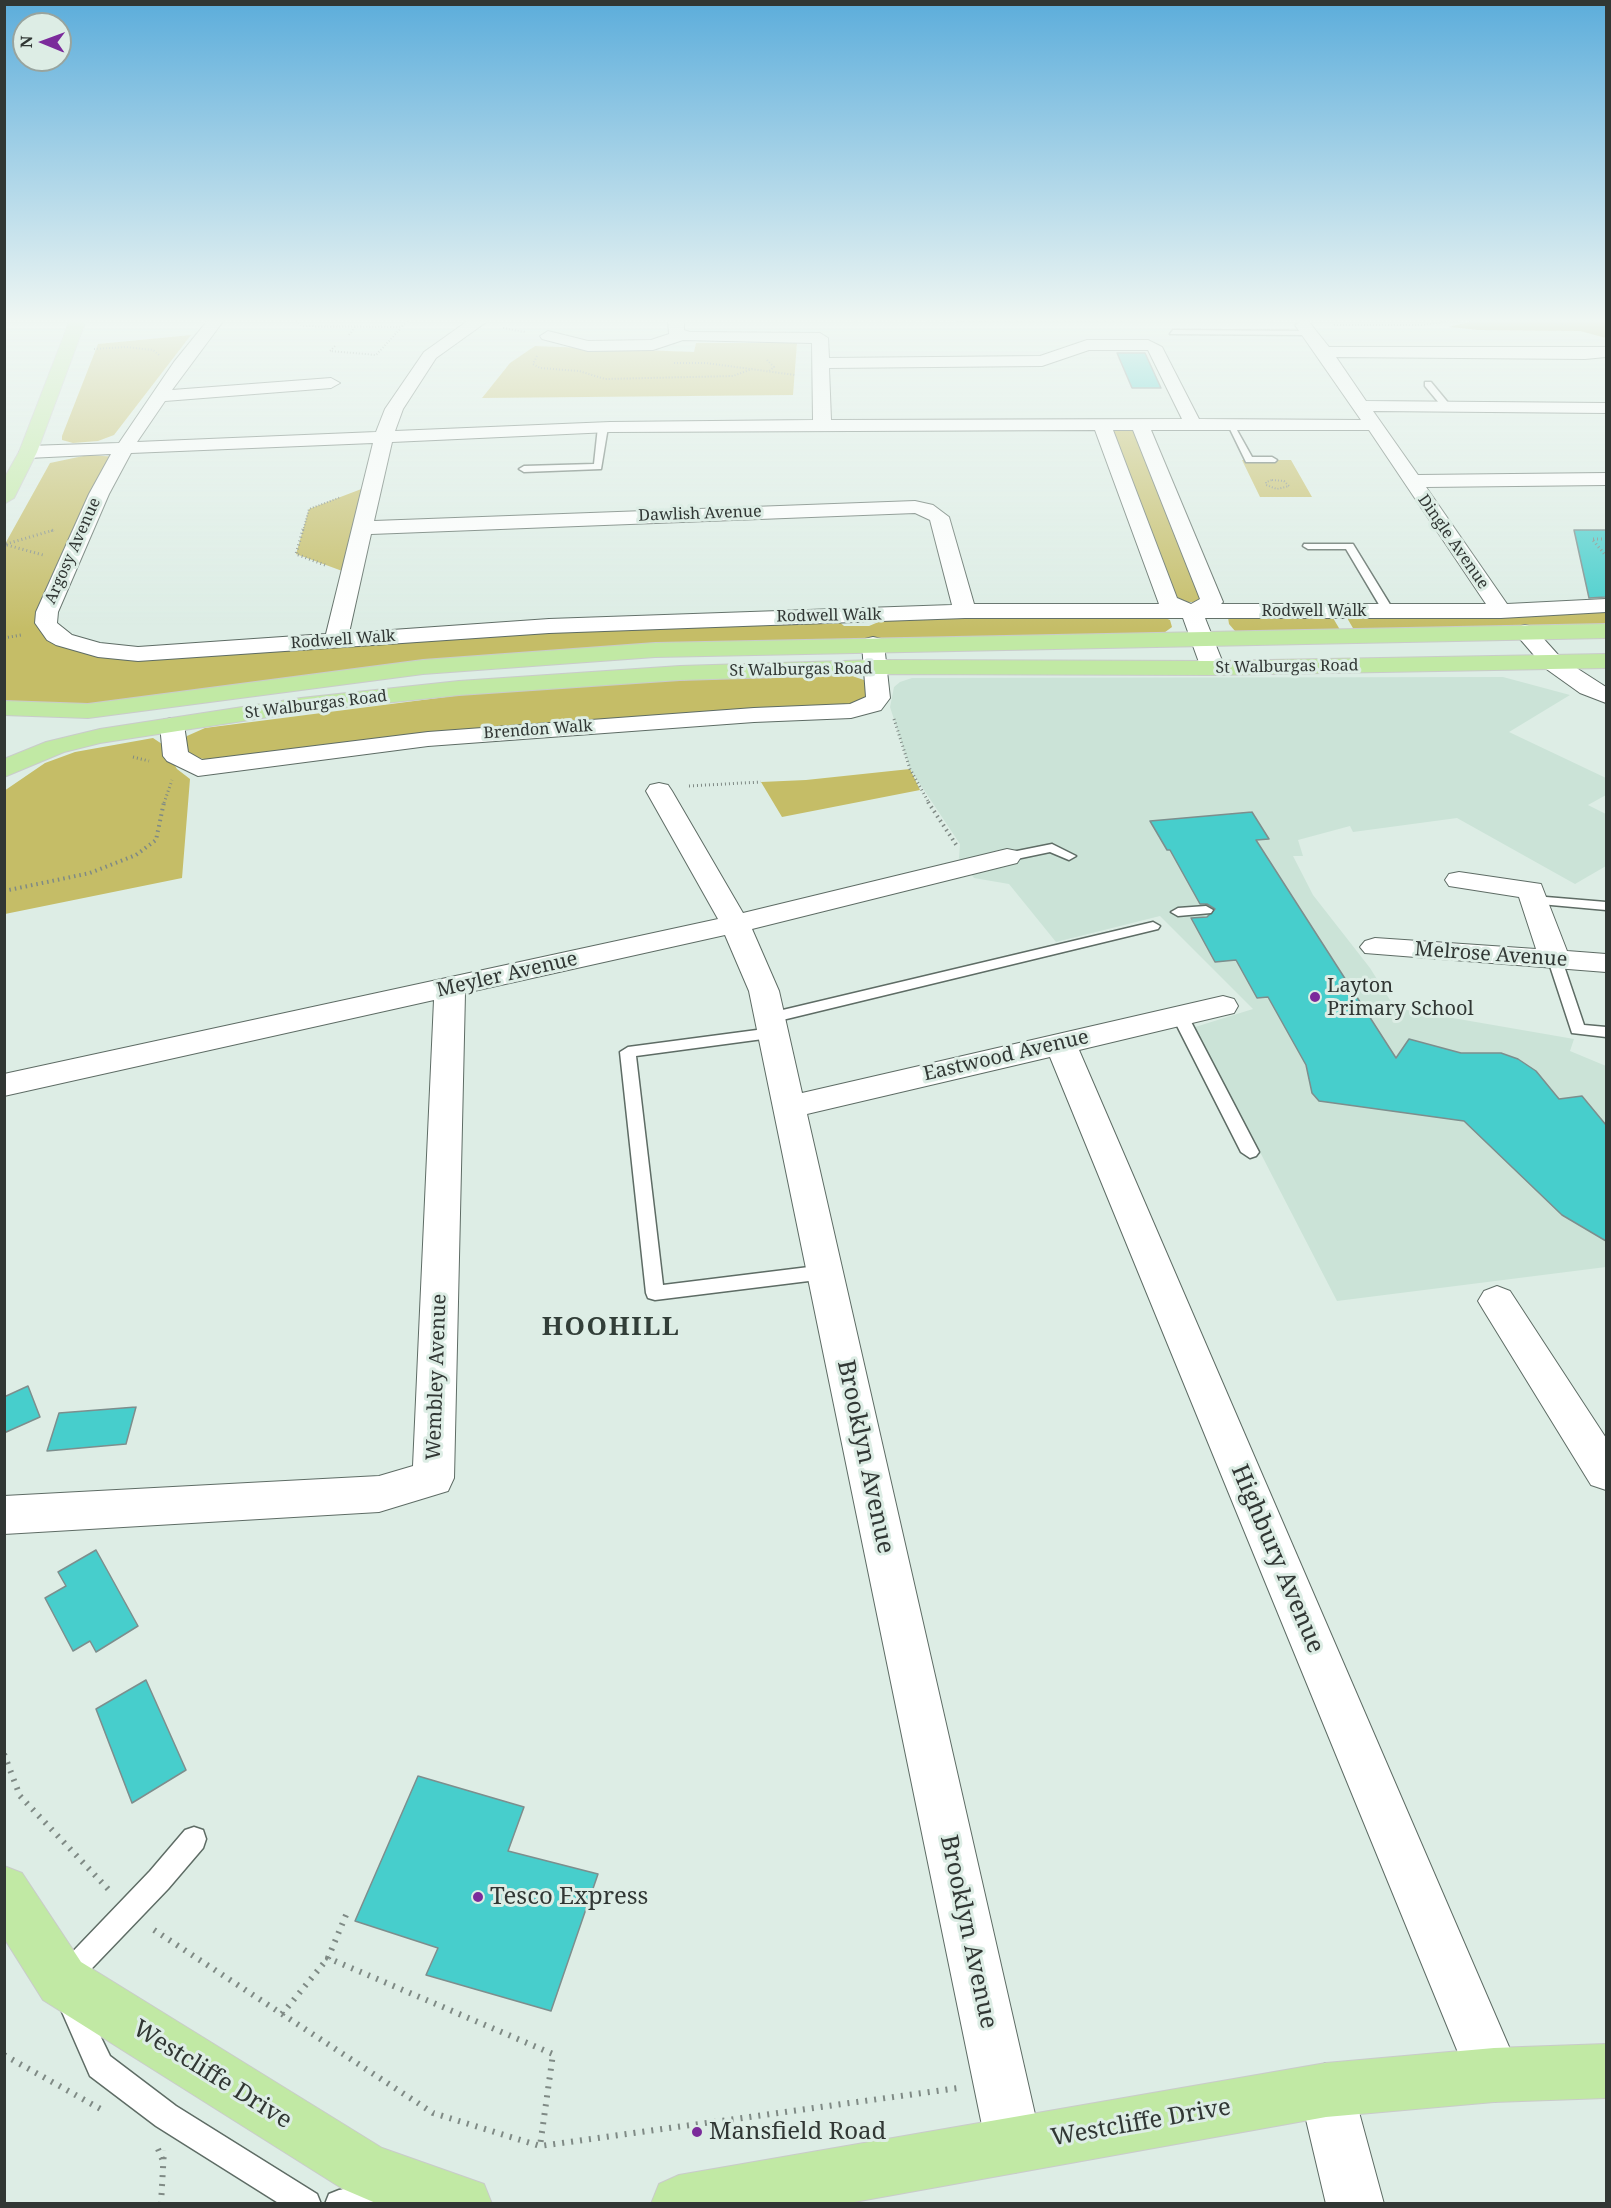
<!DOCTYPE html>
<html>
<head>
<meta charset="utf-8">
<style>
  body { margin:0 }
  #map { position:relative; width:1611px; height:2208px; overflow:hidden; background:#ddede5; font-family:"Noto Serif",serif }
  canvas { display:block }
  .frame { position:absolute; inset:0; border:6px solid #313734; pointer-events:none }
  .north { position:absolute; left:12px; top:12px; width:60px; height:60px; box-sizing:border-box; background:#ddede5; border:2px solid #98a49e; border-radius:50%; rotate:271deg; font-size:16px; font-weight:700; line-height:24px; text-align:center; color:#313734 }
  .north::after { content:''; display:block; margin:auto; width:21px; height:27px; background:#7b2b9b; clip-path:polygon(50% 0,100% 100%,50% 72%,0 100%) }
</style>
</head>
<body>
<div id="map">
<canvas width="1611" height="2208"></canvas>
<div class="frame"></div>
<div class="north">N</div>
</div>
<script>
const context = document.querySelector('canvas').getContext('2d');
context.lineJoin = 'round';
function paint(path, color) {
  context.fillStyle = color;
  context.fill(path, 'evenodd');
}
function toPath(rows) {
  const path = new Path2D();
  for (const r of rows) {
    path.moveTo(r[0], r[1]);
    for (let i = 2; i < r.length; i += 2) path.lineTo(r[i], r[i + 1]);
  }
  return path;
}
function strokePath(path, color, width, dash) {
  context.strokeStyle = color;
  context.lineWidth = width;
  context.lineCap = dash ? 'butt' : 'round';
  context.setLineDash(dash || []);
  context.stroke(path);
}
function write(font, color, halo, rows, align = 'center') {
  context.font = font + ' "Noto Serif",serif';
  context.lineWidth = 6;
  context.setLineDash([]);
  context.textBaseline = 'middle';
  context.strokeStyle = halo;
  context.fillStyle = color;
  for (const [text, x, y, turn = 0] of rows) {
    context.save();
    context.translate(x, y);
    context.rotate((+turn || 0) * Math.PI / 180);
    context.textAlign = isNaN(turn) ? turn : align;
    if (halo) context.strokeText(text, 0, 0);
    context.fillText(text, 0, 0);
    context.restore();
  }
}
paint(toPath([
  [901,320,1272,320,1273,322,901,321],
  [1503,677,1570,695,1509,732,1606,778,1606,795,1588,805,1606,814,1606,866,1575,884,1457,818,1353,832,1350,826,1298,840,1303,856,1293,856,1313,895,1370,968,1395,1008,1574,1039,1570,1051,1606,1066,1606,1267,1337,1301,1261,1154,1255,1154,1192,1028,1253,1009,1160,916,1056,942,1009,884,974,878,959,858,960,844,910,769,890,707,894,687,900,682,912,678]
]), '#cbe3d7');
paint(toPath([
  [191,335,114,435,98,441,73,443,62,440,62,436,98,344],
  [696,343,797,343,793,395,482,398,510,363,535,346,694,352],
  [1105,430,1142,430,1212,602,1168,602],
  [88,455,118,457,49,628,121,654,835,618,844,626,869,626,895,615,1148,611,1170,620,1172,627,1157,638,556,656,103,710,5,705,5,544,50,463],
  [1242,460,1291,460,1312,497,1260,497],
  [364,488,345,572,296,554,309,509],
  [1606,606,1606,631,1357,635,1343,611,1533,609],
  [1227,611,1329,611,1343,635,1241,638,1229,624],
  [849,675,870,682,872,705,211,760,191,757,181,748,187,736,205,728,469,694,657,681],
  [153,738,162,744,177,769,190,779,182,878,5,914,4,791,45,763,75,752],
  [910,769,920,790,782,817,761,782,806,780]
]), '#c5bd67');
paint(toPath([
  [1476,320,1606,320,1606,338,1580,331,1478,330,1449,327]
]), '#afa549');
const building = toPath([
  [1117,353,1145,353,1161,388,1132,388,1117,353],
  [1574,530,1606,530,1606,597,1589,598,1574,530],
  [1252,812,1269,839,1256,840,1396,1058,1409,1039,1461,1053,1501,1053,1518,1059,1536,1071,1559,1099,1582,1096,1606,1125,1606,1241,1562,1215,1464,1121,1319,1101,1312,1093,1306,1065,1268,997,1257,998,1236,960,1215,962,1191,918,1207,917,1215,909,1207,904,1200,904,1170,850,1167,850,1150,821,1252,812],
  [28,1386,40,1417,4,1433,4,1397,28,1386],
  [136,1407,126,1444,47,1451,59,1413,136,1407],
  [96,1550,138,1626,96,1652,90,1641,73,1651,45,1598,66,1586,58,1572,96,1550],
  [146,1680,186,1770,132,1803,96,1709,146,1680],
  [418,1776,524,1807,508,1851,598,1874,551,2011,426,1975,438,1948,355,1921,418,1776]
]);
paint(building, '#47cecc');
strokePath(building, '#7d8e8d', 1.5);
const service = toPath([
  [1173,330,1309,331,1313,333,1309,335,1170,334,1173,330],
  [1425,382,1431,382,1450,405,1450,409,1444,409,1425,386,1425,382],
  [1227,423,1233,423,1252,457,1272,457,1277,460,1275,462,1246,462,1227,423],
  [603,424,608,427,601,469,524,472,519,469,524,466,594,464,598,427,603,424],
  [1304,544,1353,544,1394,611,1392,613,1384,613,1346,549,1308,549,1303,546,1304,544],
  [1052,844,1076,856,1069,860,1050,852,1007,861,1000,857,1002,854,1052,844],
  [1534,896,1606,902,1606,910,1529,903,1527,900,1534,896],
  [1206,906,1213,910,1211,913,1178,916,1171,912,1178,908,1206,906],
  [1153,922,1160,926,1158,929,770,1023,762,1018,770,1013,1153,922],
  [1555,955,1562,960,1584,1025,1606,1027,1606,1037,1572,1033,1548,960,1555,955],
  [1180,1011,1188,1016,1259,1152,1256,1156,1250,1158,1241,1152,1172,1016,1180,1011],
  [772,1028,778,1029,780,1033,778,1037,636,1056,663,1285,825,1265,831,1267,834,1272,831,1277,825,1279,655,1300,648,1298,646,1293,620,1052,628,1047,772,1028],
  [194,1827,203,1830,206,1839,203,1848,168,1889,75,1986,66,1990,57,1986,53,1977,57,1968,150,1871,185,1830,194,1827],
  [72,1992,81,1996,110,2056,176,2106,317,2194,321,2204,280,2204,156,2126,90,2076,59,2005,63,1996,72,1992],
  [388,2181,398,2185,402,2195,399,2204,325,2204,329,2194,339,2190,388,2181]
]);
const minor = toPath([
  [208,320,224,320,172,390,331,378,340,383,331,388,165,401,137,442,376,432,385,409,424,352,469,320,489,320,436,358,403,409,395,431,610,422,813,420,812,343,683,340,653,350,588,351,542,339,540,336,548,331,588,341,651,340,669,334,668,320,684,320,684,330,690,332,820,333,828,338,829,358,1040,356,1087,340,1148,340,1162,347,1199,419,1361,420,1295,325,1303,320,1309,322,1329,347,1606,347,1606,357,1585,359,1336,357,1366,401,1606,403,1606,413,1373,411,1418,475,1606,473,1606,485,1426,487,1507,604,1606,599,1606,612,1501,618,1205,618,1225,668,1221,673,1213,675,1205,673,1201,668,1183,618,965,618,549,633,138,661,98,657,56,645,47,640,35,623,36,612,89,494,111,454,28,458,19,452,28,446,119,443,174,362,208,320],
  [1089,350,1148,350,1182,419,831,420,829,368,1042,366,1089,350],
  [1095,430,1159,604,974,604,949,517,933,505,915,501,374,521,392,442,610,432,1095,430],
  [1113,430,1133,430,1200,599,1191,604,1177,598,1113,430],
  [1151,430,1369,430,1486,604,1221,604,1223,602,1151,430],
  [373,443,326,634,138,647,100,643,72,635,57,623,58,612,109,494,131,453,373,443],
  [915,513,930,520,952,605,549,619,349,633,371,534,915,513],
  [1525,625,1533,627,1561,658,1606,687,1606,703,1580,693,1545,668,1514,632,1517,627,1525,625],
  [873,637,881,639,884,644,890,698,881,710,851,718,754,722,428,746,198,776,167,761,163,756,160,725,163,720,172,718,181,720,184,725,188,752,202,760,428,732,754,708,850,704,866,697,862,644,865,639,873,637],
  [659,783,668,785,672,791,743,913,1007,849,1017,851,1021,857,1017,863,752,929,779,991,802,1093,1223,996,1234,999,1238,1006,1234,1013,1079,1050,1513,2056,1521,2075,1513,2094,1494,2102,1475,2094,1050,1057,807,1114,1042,2145,1034,2165,1014,2173,994,2165,986,2145,749,991,725,935,465,993,454,1478,448,1491,379,1512,4,1534,4,1496,379,1476,413,1466,434,1000,4,1096,4,1074,718,919,646,791,650,785,659,783],
  [1459,872,1541,884,1567,951,1606,954,1606,972,1365,953,1360,947,1365,941,1375,938,1536,949,1519,897,1449,886,1445,880,1449,874,1459,872],
  [1497,1286,1510,1291,1606,1438,1606,1490,1591,1485,1484,1311,1478,1301,1484,1291,1497,1286],
  [1326,2063,1345,2071,1353,2090,1384,2204,1326,2204,1299,2090,1307,2071,1326,2063]
]);
const primary = toPath([
  [70,320,86,320,37,452,14,498,4,504,4,479,19,452,70,320],
  [1606,624,1606,638,655,657,423,674,88,718,4,715,4,701,88,704,423,660,655,643,1606,624],
  [1606,654,1606,668,1213,675,876,674,680,680,459,695,301,712,100,743,64,752,4,777,4,759,46,742,100,729,301,698,459,681,680,666,876,660,1213,661,1606,654],
  [4,1866,22,1873,81,1962,382,2148,484,2184,492,2204,378,2204,343,2189,43,2000,4,1938,4,1866],
  [1606,2044,1606,2098,1494,2102,1326,2117,843,2204,651,2204,659,2184,679,2175,1326,2063,1494,2048,1606,2044]
]);
strokePath(service, '#5e6c65', 3);
strokePath(minor, '#5e6c65', 2);
strokePath(primary, '#c9cbca', 2);
strokePath(toPath([
  [297,320,302,326,401,327,409,320],
  [1551,320,1570,328],
  [836,322,1081,322],
  [1334,325,1419,325,1462,320],
  [503,328,525,332],
  [349,335,355,327],
  [335,346,330,351,376,355,401,328],
  [94,349,126,347,153,350,159,355],
  [537,356,533,364,540,368,579,371,605,379,733,376,752,369],
  [767,360,774,367,769,371],
  [674,363,706,363,795,375],
  [1272,480,1284,481,1289,486,1277,489,1266,485,1266,482,1272,480],
  [51,531,54,530],
  [303,531,309,509,341,497]
]), '#7f8a85', 2, [1, 2]);
strokePath(toPath([
  [303,529,296,554,325,565],
  [1606,539,1592,539,1606,556],
  [6,544,54,530],
  [7,545,43,555],
  [4,638,21,635],
  [894,719,910,769,929,803],
  [133,757,149,761],
  [689,786,761,782],
  [164,803,172,780]
]), '#7f8a85', 3, [1, 3]);
strokePath(toPath([
  [928,802,957,846],
  [4,891,90,873,136,855,156,840,164,802]
]), '#7f8a85', 4, [1.5, 4]);
strokePath(toPath([
  [4,1754,20,1796,110,1891],
  [346,1915,328,1958,553,2054,540,2146],
  [154,1930,433,2113,540,2146,958,2088],
  [282,2014,328,1958],
  [4,2055,106,2112],
  [158,2149,163,2161],
  [161,2204,164,2150]
]), '#7f8a85', 6, [2, 7]);
paint(service, '#fff');
paint(minor, '#fff');
paint(primary, '#c1e9a4');
const sky = context.createLinearGradient(0, 0, 0, 629);
sky.addColorStop(0, '#5caddb');
sky.addColorStop(0.51, '#f0f7f3');
sky.addColorStop(1, '#f0f7f300');
context.fillStyle = sky;
context.fillRect(0, 0, 1611, 629);
for (const [x, y, r, color] of [
  [1315,997,6,"#7b2b9b"],
  [478,1897,6,"#7b2b9b"],
  [697,2132,6,"#7b2b9b"]
]) {
  const dot = new Path2D();
  dot.arc(x, y, r, 0, 2 * Math.PI);
  context.fillStyle = color;
  context.fill(dot);
  strokePath(dot, '#ddede5', 2);
}
write('16px', '#313734', '#ddede5', [
  ["Dawlish Avenue",700,514,-2],
  ["Dingle Avenue",1453,542,55],
  ["Argosy Avenue",73,551,-66],
  ["Rodwell Walk",1314,611],
  ["Rodwell Walk",829,616,-1],
  ["Rodwell Walk",343,640,-4],
  ["St Walburgas Road",1287,667,-1],
  ["St Walburgas Road",801,670,-1],
  ["St Walburgas Road",316,705,-7],
  ["Brendon Walk",538,730,-4]
]);
write('20px', '#313734', '#ddede5', [
  ["Melrose Avenue",1491,955,4],
  ["Meyler Avenue",507,975,-13],
  ["Eastwood Avenue",1006,1056,-13],
  ["Wembley Avenue",437,1377,-88]
]);
write('20px', '#313734', '#ddede5', [
  ["Layton",1327,986],
  ["Primary School",1327,1009]
], 'left');
write('24px', '#313734', '#ddede5', [
  ["Brooklyn Avenue",865,1457,78],
  ["Highbury Avenue",1277,1559,67],
  ["Brooklyn Avenue",968,1932,78],
  ["Westcliffe Drive",212,2075,32],
  ["Westcliffe Drive",1141,2123,-10]
]);
write('24px', '#313734', '#ddede5', [
  ["Tesco Express",490,1897],
  ["Mansfield Road",709,2132]
], 'left');
context.letterSpacing = '1.5px';
write('bold 26px', '#323e38', '#ddede5', [
  ["HOOHILL",611,1328]
]);
context.letterSpacing = '0px';
</script>
</body>
</html>
